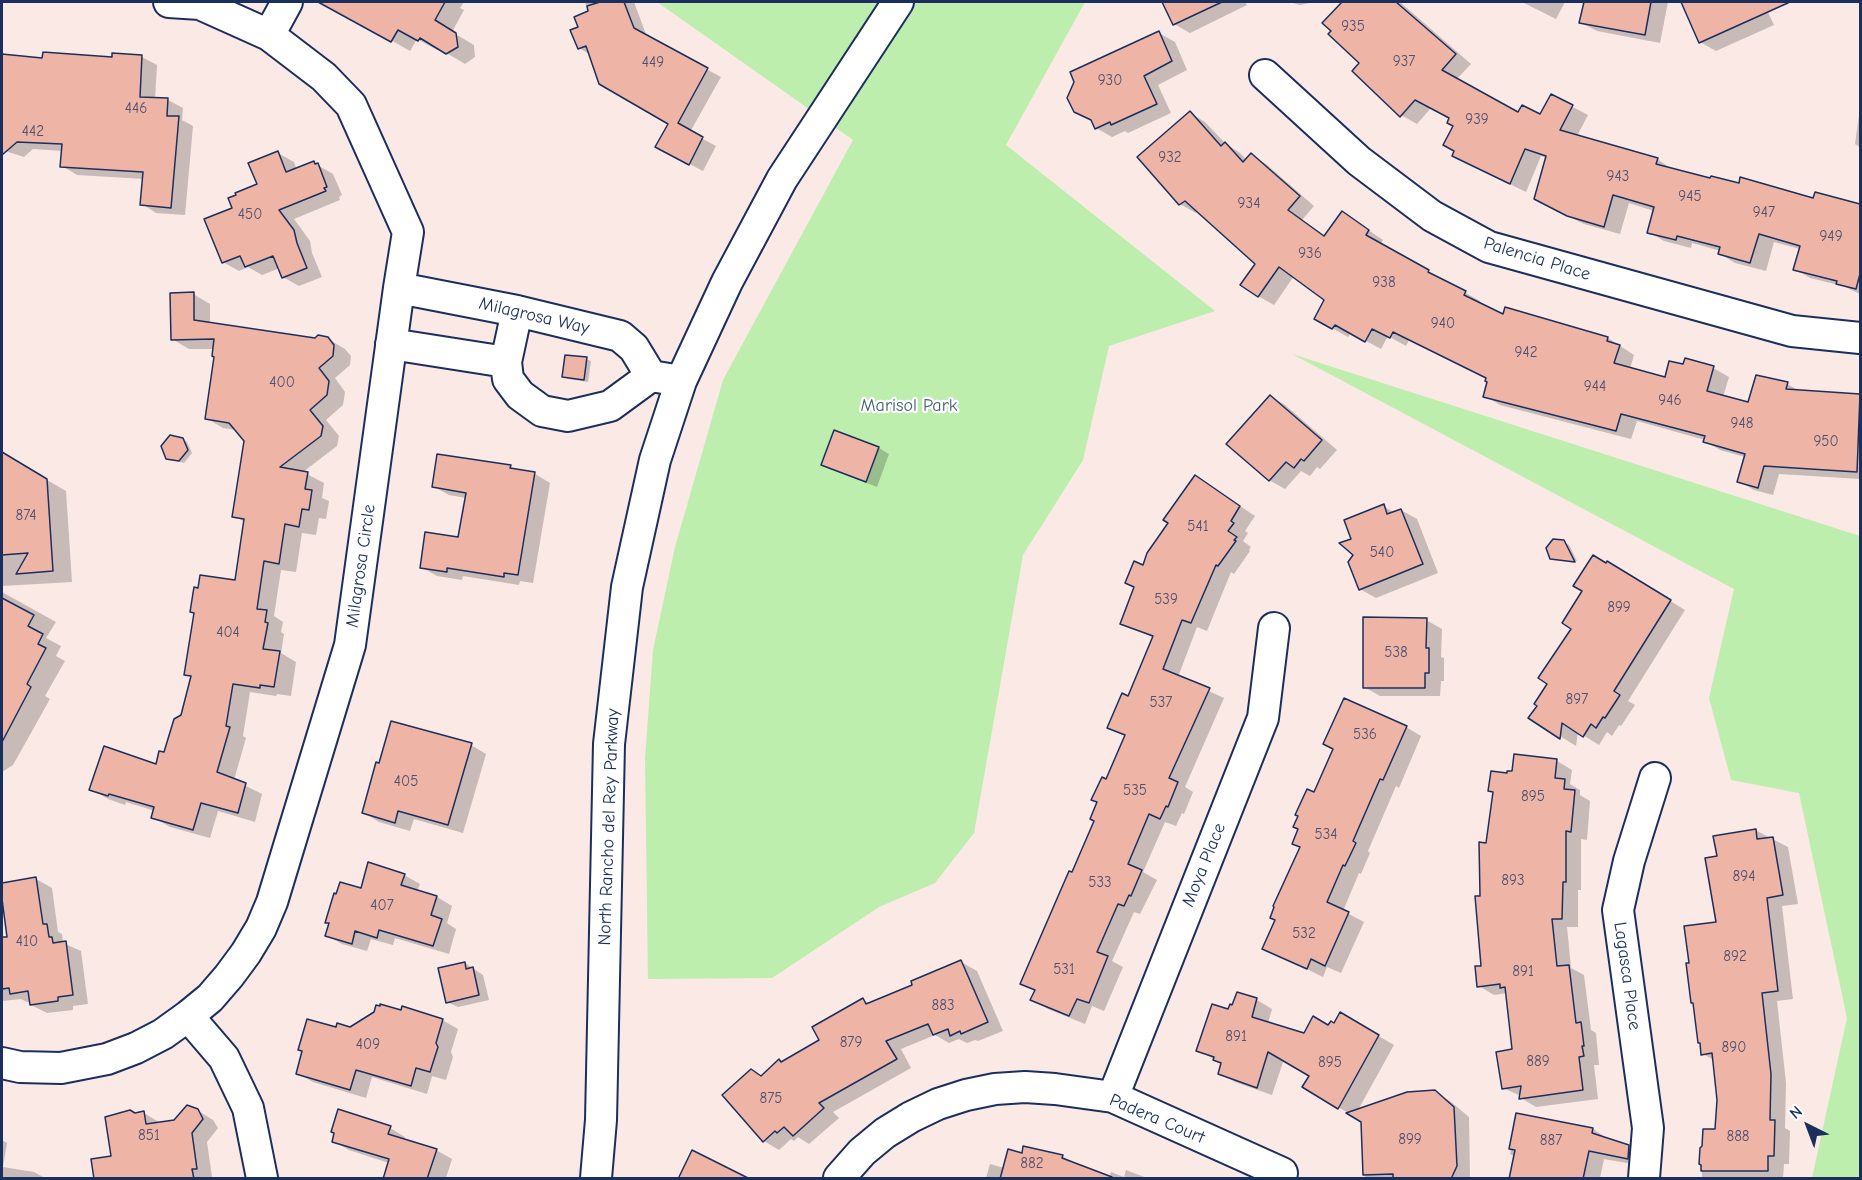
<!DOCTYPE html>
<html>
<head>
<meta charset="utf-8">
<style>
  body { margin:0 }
  #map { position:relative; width:1862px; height:1180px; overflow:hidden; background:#fae9e4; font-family:"Comic Neue",sans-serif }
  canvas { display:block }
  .frame { position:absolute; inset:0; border:3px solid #1b2f5e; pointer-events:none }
  .north { position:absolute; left:1778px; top:1096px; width:60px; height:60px; -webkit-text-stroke:4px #fff; paint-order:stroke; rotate:318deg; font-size:16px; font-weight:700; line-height:24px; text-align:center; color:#1b2f5e }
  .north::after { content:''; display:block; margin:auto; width:21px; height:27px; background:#1b2f5e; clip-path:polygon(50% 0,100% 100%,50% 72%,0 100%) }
</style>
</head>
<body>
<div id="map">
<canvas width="1862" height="1180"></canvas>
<div class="frame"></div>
<div class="north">N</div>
</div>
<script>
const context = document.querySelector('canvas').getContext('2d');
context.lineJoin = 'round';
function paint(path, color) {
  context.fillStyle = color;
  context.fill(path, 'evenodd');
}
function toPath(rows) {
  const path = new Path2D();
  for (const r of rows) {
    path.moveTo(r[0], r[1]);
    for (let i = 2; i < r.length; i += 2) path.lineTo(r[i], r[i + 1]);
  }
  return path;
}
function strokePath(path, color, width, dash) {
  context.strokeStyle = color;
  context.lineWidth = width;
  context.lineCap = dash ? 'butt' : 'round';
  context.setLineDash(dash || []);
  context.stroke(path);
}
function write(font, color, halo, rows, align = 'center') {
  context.font = font + ' "Comic Neue",sans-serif';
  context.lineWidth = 4.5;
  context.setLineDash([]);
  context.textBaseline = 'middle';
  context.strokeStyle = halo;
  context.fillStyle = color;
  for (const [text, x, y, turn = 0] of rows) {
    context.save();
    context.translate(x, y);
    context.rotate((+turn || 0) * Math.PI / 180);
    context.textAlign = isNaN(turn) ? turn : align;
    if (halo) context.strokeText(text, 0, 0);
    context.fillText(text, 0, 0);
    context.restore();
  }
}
paint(toPath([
  [657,2,1085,2,1006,145,1215,311,1109,346,1083,460,1023,555,974,833,935,883,879,907,772,978,648,979,645,758,653,650,675,547,723,380,853,140],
  [1292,354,1860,536,1860,1178,1812,1178,1847,1018,1799,793,1731,780,1709,698,1734,589]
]), '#bdeeae');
paint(toPath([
  [349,2,464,2,460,8,464,10,452,32,474,45,475,57,465,64,438,48,437,50,417,39,410,51,343,13],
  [585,2,634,2,647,37,721,77,690,132,716,146,703,171,670,154,670,124,591,55,579,48,580,28,588,13],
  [1163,2,1245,2,1247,5,1190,33,1174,24],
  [1289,2,1314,2,1300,5],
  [1344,2,1400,2,1471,64,1456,80,1519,114,1541,116,1552,96,1588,115,1577,136,1657,159,1672,169,1711,180,1814,199,1816,193,1860,206,1860,294,1843,286,1810,278,1795,269,1800,249,1774,242,1766,271,1735,263,1720,254,1721,251,1692,243,1691,248,1664,241,1649,232,1654,211,1629,203,1620,234,1584,224,1551,208,1547,158,1541,156,1526,192,1469,164,1456,151,1455,126,1451,118,1431,108,1417,124,1401,115,1362,62,1324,22],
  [1522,2,1565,2,1556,19],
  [1585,2,1668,2,1660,43,1597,31,1581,23],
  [1682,2,1763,2,1774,25,1716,51,1700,42],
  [1159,33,1175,42,1187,70,1158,85,1171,113,1128,133,1125,131,1112,137,1096,128,1093,121,1075,111],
  [2,55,44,59,142,57,157,65,155,99,168,100,183,108,182,120,193,126,185,215,156,213,142,204,144,179,77,175,62,166,63,151,33,149,24,157,2,150],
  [1860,108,1860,147,1855,144],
  [1190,113,1205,122,1225,143,1240,153,1247,160,1251,155,1266,164,1314,206,1302,220,1326,237,1343,213,1383,240,1380,245,1480,301,1479,304,1504,316,1608,338,1634,355,1630,369,1666,379,1713,368,1729,377,1723,397,1749,404,1787,384,1800,391,1860,395,1860,479,1779,474,1773,495,1754,490,1739,481,1745,457,1720,450,1705,441,1705,440,1637,421,1631,439,1500,405,1485,396,1489,382,1487,378,1409,340,1406,346,1388,336,1381,349,1351,333,1348,337,1316,319,1326,299,1294,276,1274,305,1258,296,1257,263,1198,211,1196,213,1180,204,1139,157],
  [278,153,294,162,297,170,314,163,333,174,342,195,339,197,340,200,294,219,310,241,312,253,322,277,299,286,283,277,280,268,262,275,248,267,239,271,223,262,234,208,259,185],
  [193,294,210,304,210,324,315,339,328,339,345,349,351,356,350,365,335,378,345,392,343,405,326,420,339,436,337,446,303,472,324,483,322,498,329,501,326,519,319,518,316,535,302,533,296,572,281,570,274,616,283,622,281,632,284,634,281,653,296,662,291,696,277,694,276,696,250,692,243,736,246,738,234,780,262,794,255,822,218,811,210,838,170,827,153,817,155,811,126,802,125,805,108,799,91,789,157,766,165,754,182,716,192,678,186,674,195,613,236,582,245,522,234,516,245,440,237,430,223,428,206,418,216,357,215,349,189,349,172,339],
  [586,359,591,361,588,382,568,379,563,376],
  [1270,396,1285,405,1337,450,1320,469,1317,467,1310,476,1301,471,1285,489,1269,480],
  [182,439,187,442,192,453,184,463,167,458],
  [879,448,889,454,877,487,833,470,822,464],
  [2,454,66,491,72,582,2,586],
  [510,467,518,471,535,474,550,483,533,583,520,581,519,585,463,576,462,580,437,576,421,567,459,539,466,498,449,495,433,486],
  [1210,486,1255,516,1245,531,1248,533,1243,541,1251,547,1249,550,1250,551,1234,574,1231,572,1207,631,1197,627,1178,677,1224,698,1185,787,1193,792,1184,814,1182,813,1176,826,1165,822,1143,872,1157,880,1140,914,1134,912,1112,961,1123,967,1104,1011,1092,1006,1085,1024,1048,1009,1032,1000,1036,991,1022,984,1096,821,1107,781,1126,737,1109,727,1129,698,1154,638,1122,623,1144,567],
  [1383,506,1395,513,1401,510,1417,519,1438,573,1376,598,1360,589,1353,539],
  [1564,542,1569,545,1577,561,1552,558],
  [1623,572,1685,610,1628,701,1635,705,1621,726,1619,725,1612,736,1607,732,1599,745,1578,732,1576,746,1531,718],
  [2,592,56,622,46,638,61,646,56,656,65,661,45,696,50,699,13,765,2,772],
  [1426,620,1442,629,1441,657,1444,658,1444,681,1441,681,1440,696,1380,696,1364,687],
  [1406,727,1421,736,1399,788,1396,786,1368,851,1370,853,1361,874,1359,873,1343,911,1364,922,1341,973,1327,967,1323,977,1264,948,1277,920,1302,848,1315,794],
  [471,745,486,754,463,833,414,819,410,831,379,822,364,813],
  [1557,761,1572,770,1570,784,1580,790,1580,795,1590,801,1587,840,1581,839,1581,890,1578,890,1578,927,1567,927,1571,968,1584,975,1591,1030,1596,1033,1599,1065,1594,1065,1598,1099,1536,1107,1521,1098,1521,1096,1503,1088,1513,1051,1507,993,1494,995,1479,986,1483,967,1481,897,1494,793,1490,791,1508,775],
  [1755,830,1788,847,1798,904,1782,906,1793,999,1777,1001,1786,1083,1785,1128,1790,1131,1789,1164,1784,1164,1783,1178,1702,1178,1702,1164,1717,1130,1718,1100,1714,1060,1703,1054,1691,964,1718,923,1719,857],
  [404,875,420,884,417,891,437,897,452,906,447,923,456,929,449,954,395,938,393,945,371,939,367,951,342,944,326,935,330,924,327,922,362,890],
  [36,879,52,888,58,932,62,934,63,943,81,951,88,1004,73,1006,73,1010,47,1013,31,1005,31,1002,27,1002,21,999,2,1001,2,939,9,938,2,884],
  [961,962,977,971,1003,1031,978,1041,975,1040,967,1043,959,1039,949,1043,935,1035,901,1049,911,1068,833,1112,839,1118,809,1144,798,1137,794,1141,791,1139,779,1150,764,1141,724,1095,762,1077,821,1041,863,1000,871,1004,914,985],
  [465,963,483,975,489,1000,458,1007,447,1002],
  [1237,993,1257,1000,1272,1009,1268,1023,1304,1034,1334,1025,1341,1014,1394,1045,1358,1110,1434,1092,1450,1101,1469,1117,1470,1178,1365,1178,1362,1121,1304,1087,1312,1075,1284,1059,1272,1095,1235,1082,1219,1073,1222,1064,1198,1050,1233,1007],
  [376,1013,442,1020,458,1029,451,1052,453,1057,446,1080,432,1076,427,1094,372,1077,366,1098,313,1082,297,1073,337,1029,350,1028],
  [197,1110,213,1120,218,1128,207,1142,212,1177,207,1178,96,1178,113,1157,134,1114,144,1113,159,1122,160,1124,175,1122],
  [1517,1115,1593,1129,1608,1139,1629,1146,1644,1156,1644,1166,1604,1159,1600,1178,1511,1178,1515,1157,1510,1154],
  [390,1128,405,1137,404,1140,436,1150,452,1159,446,1178,385,1178,389,1163,349,1150,333,1141],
  [2,1140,7,1143,3,1167,34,1172,45,1178,2,1178],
  [1023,1155,1062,1156,1076,1164,1109,1177,1111,1172,1124,1177,1126,1170,1147,1178,986,1178,990,1164,1004,1168]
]), '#0003');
const building = toPath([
  [318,2,445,2,435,20,456,33,458,47,446,54,420,38,418,41,398,30,391,42,318,2],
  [600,2,624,2,634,28,708,68,678,123,703,137,689,165,655,147,668,124,599,84,586,46,578,49,570,30,578,27,574,17,588,11,587,6,600,2],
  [1162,2,1222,2,1173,25,1162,2],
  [1342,2,1396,2,1456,54,1442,70,1518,112,1522,105,1540,114,1551,94,1573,105,1560,130,1658,158,1656,164,1710,178,1711,176,1739,183,1740,177,1813,198,1815,192,1860,204,1860,274,1856,289,1836,284,1837,281,1793,270,1800,246,1759,234,1750,263,1718,254,1720,247,1677,236,1676,240,1647,233,1654,207,1613,195,1604,227,1567,216,1534,199,1546,156,1525,149,1510,184,1452,156,1454,151,1443,145,1453,126,1447,123,1449,118,1415,100,1400,117,1352,71,1359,63,1328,34,1331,31,1322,23,1342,2],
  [1584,2,1651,2,1645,35,1579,23,1584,2],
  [1681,2,1790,2,1699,43,1681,2],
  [1159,31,1172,61,1144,76,1157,104,1111,125,1110,122,1095,129,1091,120,1074,112,1067,98,1074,82,1070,72,1159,31],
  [43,52,112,57,112,53,142,55,140,97,168,98,167,116,179,116,171,208,140,205,143,172,60,167,62,144,17,142,2,155,2,54,42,58,43,52],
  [1190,111,1221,146,1225,142,1243,162,1251,153,1300,196,1288,210,1324,236,1342,211,1369,230,1366,235,1429,270,1428,272,1466,291,1464,295,1503,314,1505,307,1608,337,1607,341,1620,345,1614,363,1665,377,1669,361,1683,364,1685,358,1714,366,1707,391,1748,402,1756,375,1788,382,1786,389,1860,394,1857,472,1764,466,1758,488,1737,482,1745,454,1703,442,1705,436,1621,414,1616,431,1483,397,1487,382,1485,381,1486,378,1393,332,1390,338,1372,329,1365,342,1335,325,1332,329,1314,319,1324,300,1279,267,1258,297,1240,285,1255,264,1185,201,1179,205,1137,157,1190,111],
  [278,151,286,172,314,161,315,164,318,163,327,187,324,188,326,191,279,210,294,230,297,243,307,268,282,278,273,256,245,267,240,256,222,263,204,219,232,208,228,198,236,195,235,193,257,184,248,163,278,151],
  [194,292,194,320,315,338,318,335,328,337,334,345,333,356,319,368,329,381,327,395,310,410,323,426,321,436,280,467,308,472,305,489,312,490,309,510,302,509,299,527,285,524,279,564,264,561,257,609,267,610,265,622,268,623,263,649,280,651,274,687,260,685,260,688,233,684,226,726,230,727,217,772,246,783,238,813,201,803,193,830,151,818,154,807,109,794,108,796,89,790,104,746,156,764,159,751,164,752,174,719,181,715,191,676,184,675,194,613,190,612,194,587,198,588,200,575,235,580,244,519,232,517,244,441,229,423,205,419,214,357,212,356,214,339,171,340,170,293,194,292],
  [565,355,587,357,584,380,562,377,565,355],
  [1270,395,1322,440,1304,461,1301,459,1294,468,1286,462,1269,481,1226,444,1270,395],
  [834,430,879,447,866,482,821,465,834,430],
  [170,435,183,438,188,450,179,461,166,459,161,446,170,435],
  [2,452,47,479,53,571,16,574,28,553,2,555,2,452],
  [437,454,511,465,510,468,535,472,518,575,504,573,504,577,447,568,447,572,420,568,425,532,458,537,466,493,432,487,437,454],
  [1195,475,1240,506,1231,521,1234,523,1228,531,1237,537,1234,540,1236,541,1218,566,1216,565,1191,623,1182,620,1163,669,1210,688,1169,778,1178,782,1168,807,1166,806,1160,819,1149,814,1128,864,1142,870,1131,896,1129,895,1124,906,1118,904,1097,952,1108,956,1089,1003,1077,999,1069,1016,1030,1000,1035,990,1020,984,1069,871,1072,872,1094,821,1090,819,1097,802,1091,800,1102,777,1106,779,1125,735,1107,728,1122,693,1128,696,1153,636,1120,624,1134,587,1125,583,1134,561,1143,565,1147,553,1168,523,1163,520,1195,475],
  [1384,504,1387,514,1401,509,1423,564,1359,590,1348,562,1353,555,1339,543,1351,539,1344,520,1384,504],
  [1553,539,1564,540,1575,562,1550,559,1546,548,1553,539],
  [1593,555,1606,563,1607,561,1671,600,1614,691,1620,695,1605,718,1603,717,1596,728,1591,724,1583,737,1562,723,1560,739,1528,718,1537,706,1534,704,1547,684,1538,678,1571,629,1562,623,1582,591,1573,586,1593,555],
  [2,598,34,615,28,626,43,634,38,644,46,648,27,684,31,687,2,742,2,598],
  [1363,617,1427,618,1426,648,1429,648,1429,673,1425,673,1425,688,1363,688,1363,617],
  [1344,698,1407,726,1383,780,1380,779,1353,841,1356,843,1345,866,1343,865,1327,902,1349,912,1325,966,1311,959,1307,969,1262,949,1275,920,1270,918,1274,907,1273,906,1300,847,1292,844,1298,829,1293,827,1298,816,1295,815,1307,789,1314,792,1333,749,1323,744,1344,698],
  [391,721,472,743,448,825,398,811,395,823,362,813,376,762,379,763,391,721],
  [1514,754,1557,759,1555,778,1565,779,1564,789,1575,790,1571,832,1566,831,1566,882,1563,882,1562,919,1552,919,1557,966,1569,965,1576,1023,1581,1022,1584,1046,1582,1046,1584,1056,1579,1057,1583,1090,1519,1099,1521,1086,1502,1089,1496,1052,1512,1049,1505,987,1500,988,1500,984,1477,987,1475,966,1481,966,1475,896,1480,896,1479,842,1486,843,1493,792,1488,791,1491,771,1507,773,1507,771,1512,771,1514,754],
  [1756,829,1757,839,1773,837,1783,895,1767,898,1778,991,1762,993,1771,1074,1770,1120,1775,1120,1774,1156,1768,1156,1768,1171,1701,1171,1701,1165,1699,1164,1700,1148,1702,1146,1703,1129,1715,1129,1717,1100,1712,1053,1701,1055,1700,1043,1698,1043,1693,1003,1691,1003,1686,963,1689,963,1684,926,1716,922,1705,858,1717,856,1713,836,1756,829],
  [368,862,405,874,401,885,437,896,431,915,442,919,433,946,379,930,377,938,355,931,352,944,325,936,329,923,325,923,334,893,336,894,340,882,361,888,368,862],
  [36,877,43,924,47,924,49,937,52,937,53,943,66,941,73,995,58,997,58,1001,30,1005,28,991,10,994,9,988,2,989,2,937,7,937,2,899,2,883,36,877],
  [961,960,988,1022,961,1034,960,1031,950,1036,948,1029,933,1035,928,1024,886,1041,897,1059,819,1103,824,1108,793,1136,784,1127,777,1133,775,1131,763,1142,722,1095,751,1069,761,1076,779,1059,781,1062,819,1040,812,1027,863,998,866,1004,912,985,911,981,961,960],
  [465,962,466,969,473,967,479,995,446,1003,438,968,465,962],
  [1237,992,1257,998,1252,1017,1304,1033,1313,1016,1328,1025,1331,1021,1334,1023,1340,1012,1379,1035,1338,1109,1302,1087,1309,1076,1268,1052,1257,1088,1218,1074,1221,1063,1213,1060,1214,1057,1196,1051,1212,1004,1228,1009,1230,1004,1232,1005,1237,992],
  [380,1004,401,1010,402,1006,443,1019,436,1043,438,1047,430,1072,416,1068,411,1086,356,1070,350,1090,296,1074,302,1051,298,1050,307,1019,336,1027,337,1023,350,1027,374,1012,376,1005,380,1006,380,1004],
  [1435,1090,1454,1107,1457,1166,1451,1179,1393,1179,1393,1174,1363,1175,1361,1122,1346,1113,1407,1092,1435,1090],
  [187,1105,198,1109,203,1119,192,1133,197,1169,192,1169,194,1179,94,1179,91,1159,111,1156,105,1117,130,1110,135,1113,144,1111,146,1124,174,1120,187,1105],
  [338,1109,391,1126,388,1134,437,1149,427,1179,383,1179,389,1159,332,1142,334,1133,331,1132,338,1109],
  [1516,1113,1593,1128,1592,1133,1629,1145,1628,1159,1589,1151,1583,1179,1509,1179,1515,1150,1509,1149,1516,1113],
  [1023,1146,1063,1155,1062,1158,1112,1177,1112,1179,1000,1179,1008,1149,1022,1153,1023,1146],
  [692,1150,750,1179,678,1179,692,1150]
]);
paint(building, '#eeb5a6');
strokePath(building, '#1b2f5e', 1.5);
const minor = toPath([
  [269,35,287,2],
  [1265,75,1359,161,1432,216,1489,247,1792,331,1860,338],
  [399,288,517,311,620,336,634,348,651,376,681,381],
  [391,344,506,362,508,379,520,395,542,411,568,416,610,406,651,376],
  [506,362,517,311],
  [188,1016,224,1058,248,1108,262,1178],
  [2,1063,20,1067,61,1068,107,1059,136,1048,163,1034,188,1016,210,998,229,976,246,953,261,928,272,902,350,645,399,288,408,232,351,105,324,77,269,35,200,4,169,2],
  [1113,1097,1263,718,1274,628],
  [596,1178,601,1120,609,744,627,587,655,460,681,381,727,282,782,179,898,2],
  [839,1178,862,1152,885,1133,911,1117,938,1104,966,1095,995,1089,1025,1087,1055,1089,1113,1097,1282,1173],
  [1644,1178,1648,1128,1618,910,1629,861,1655,778]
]);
strokePath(minor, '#1b2f5e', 34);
strokePath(minor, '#fff', 30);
write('15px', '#505070', null, [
  ["935",1353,27],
  ["937",1404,62],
  ["449",653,63],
  ["930",1110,81],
  ["446",136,109],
  ["939",1477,120],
  ["442",33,132],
  ["932",1170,158],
  ["943",1618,177],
  ["945",1690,197],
  ["934",1249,204],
  ["947",1764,213],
  ["450",250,215],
  ["949",1831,237],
  ["936",1310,254],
  ["938",1384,283],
  ["940",1443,324],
  ["942",1526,353],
  ["400",282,383],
  ["944",1595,387],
  ["946",1670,401],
  ["948",1742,424],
  ["950",1826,442],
  ["874",26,516],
  ["541",1198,527],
  ["540",1382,553],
  ["539",1166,600],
  ["899",1619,608],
  ["404",228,633],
  ["538",1396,653],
  ["897",1577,700],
  ["537",1161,703],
  ["536",1365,735],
  ["405",406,782],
  ["535",1135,791],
  ["895",1533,797],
  ["534",1326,835],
  ["894",1744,877],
  ["893",1513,881],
  ["533",1100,883],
  ["407",382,906],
  ["532",1304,934],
  ["410",27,942],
  ["892",1735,957],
  ["531",1064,970],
  ["891",1523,972],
  ["883",943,1006],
  ["891",1236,1037],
  ["879",851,1043],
  ["409",368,1045],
  ["890",1734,1048],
  ["889",1538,1062],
  ["895",1330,1063],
  ["875",771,1099],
  ["851",149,1136],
  ["888",1738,1137],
  ["899",1410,1140],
  ["887",1551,1141],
  ["882",1032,1164]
]);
write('18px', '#1b2f5e', '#fff', [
  ["Palencia Place",1537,259,17],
  ["Milagrosa Way",534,316,13],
  ["Milagrosa Circle",361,566,-82],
  ["North Rancho del Rey Parkway",609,827,-88],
  ["Moya Place",1204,865,-68],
  ["Lagasca Place",1627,976,82],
  ["Padera Court",1157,1119,23]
]);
write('18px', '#445f72', '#fff', [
  ["Marisol Park",909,406]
]);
</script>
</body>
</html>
